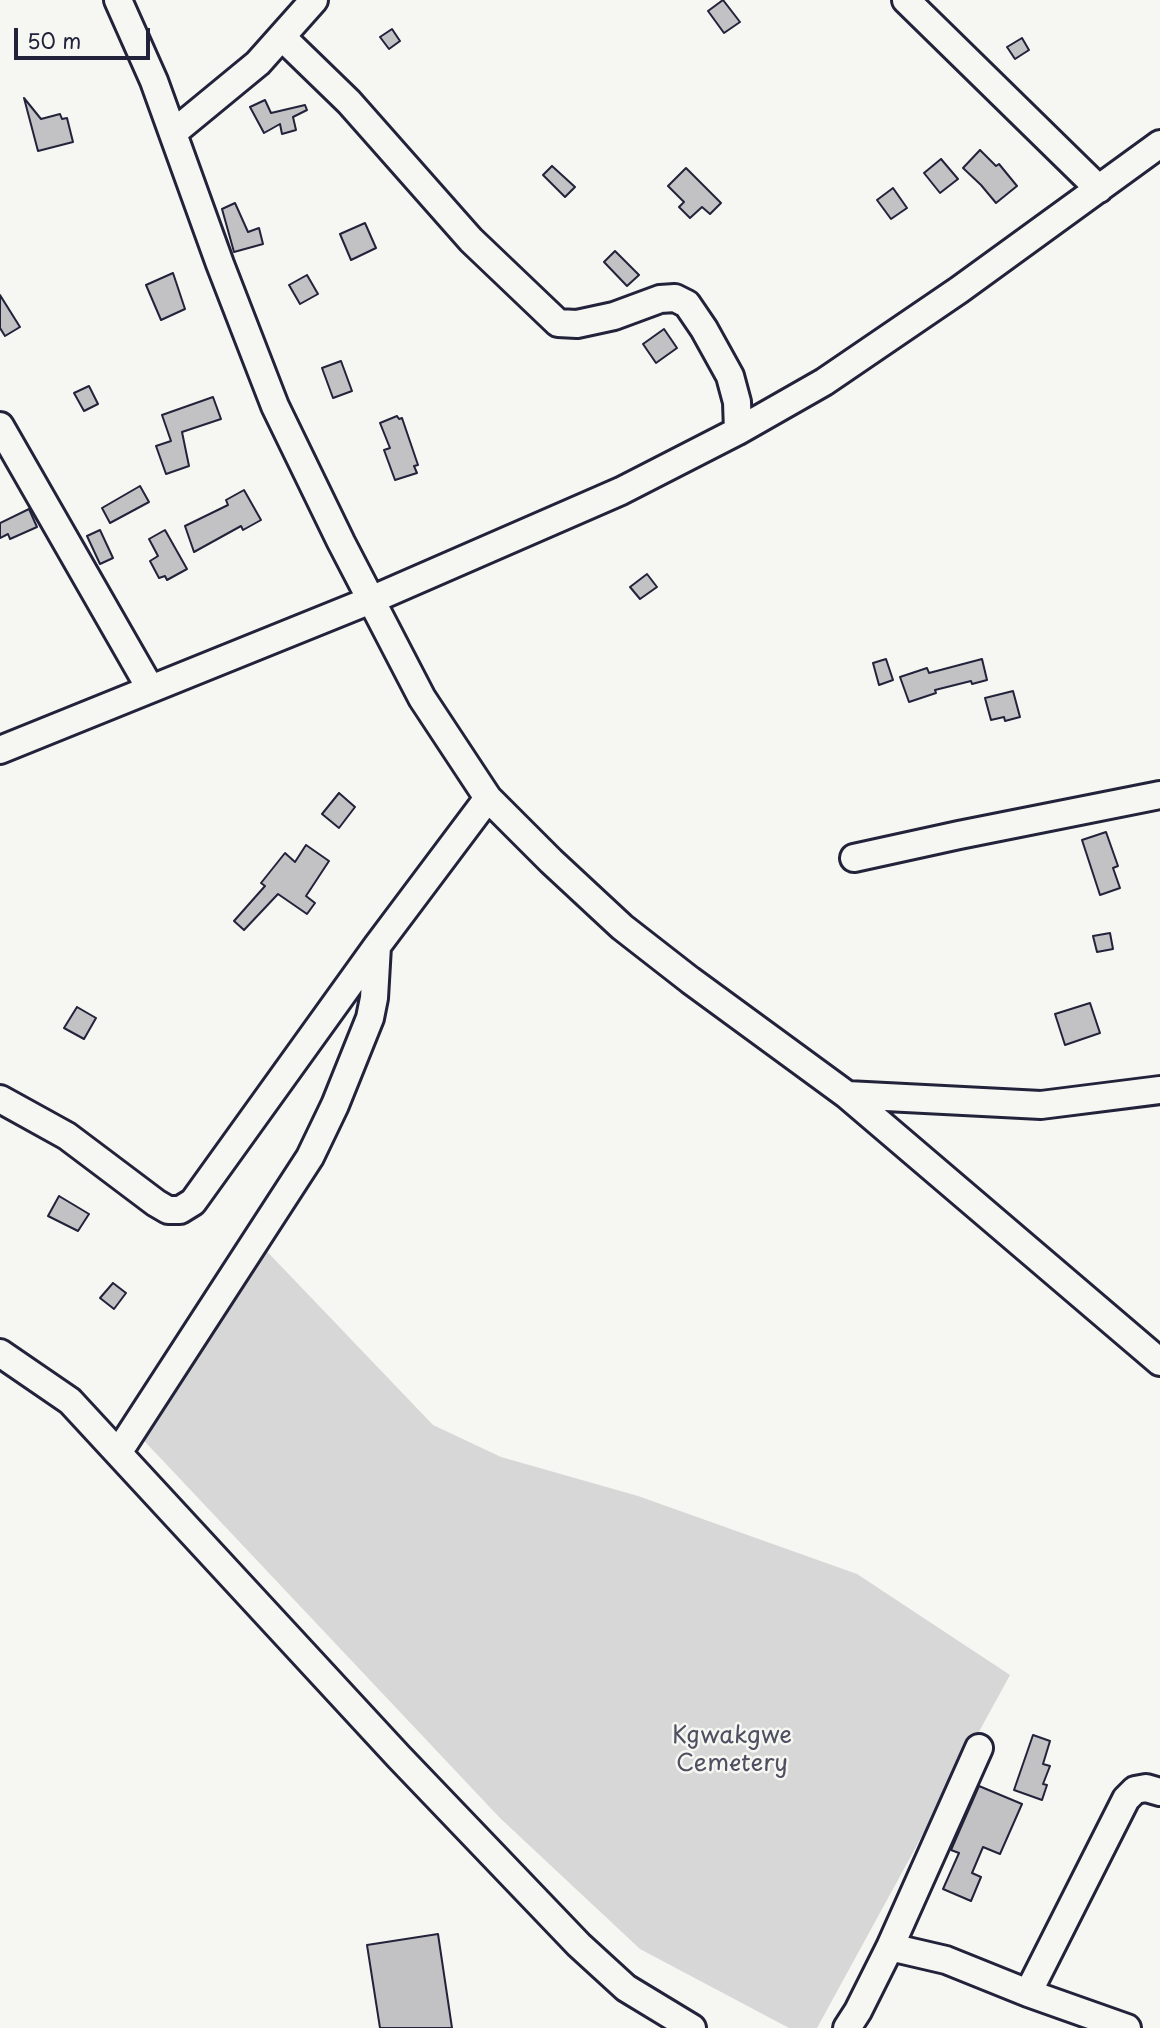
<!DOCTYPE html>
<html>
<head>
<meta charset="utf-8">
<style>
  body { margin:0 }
  #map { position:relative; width:1160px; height:2028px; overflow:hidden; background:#f6f6f2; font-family:"Playpen Sans",sans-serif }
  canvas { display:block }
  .scale { position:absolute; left:14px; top:28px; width:136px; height:32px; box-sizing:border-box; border:4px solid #22223b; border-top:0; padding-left:9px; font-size:21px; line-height:24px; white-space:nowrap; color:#22223b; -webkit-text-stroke:5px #f6f6f2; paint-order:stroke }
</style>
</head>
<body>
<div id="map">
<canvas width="1160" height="2028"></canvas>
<div class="scale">50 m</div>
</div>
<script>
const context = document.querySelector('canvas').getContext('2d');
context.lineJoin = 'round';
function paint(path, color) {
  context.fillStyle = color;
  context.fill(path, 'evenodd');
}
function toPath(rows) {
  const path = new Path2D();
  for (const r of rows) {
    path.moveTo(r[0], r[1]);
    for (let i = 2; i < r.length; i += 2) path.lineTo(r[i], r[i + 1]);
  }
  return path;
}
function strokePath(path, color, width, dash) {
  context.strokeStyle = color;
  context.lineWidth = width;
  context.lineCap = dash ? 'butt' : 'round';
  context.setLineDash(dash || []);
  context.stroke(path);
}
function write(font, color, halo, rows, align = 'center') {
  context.font = font + ' "Playpen Sans",sans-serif';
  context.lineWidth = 5;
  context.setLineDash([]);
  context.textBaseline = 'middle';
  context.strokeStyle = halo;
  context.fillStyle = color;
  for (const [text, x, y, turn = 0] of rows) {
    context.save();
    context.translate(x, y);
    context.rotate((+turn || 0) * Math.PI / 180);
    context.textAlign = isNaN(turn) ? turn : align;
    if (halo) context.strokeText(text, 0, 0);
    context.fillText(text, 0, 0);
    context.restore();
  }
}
paint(toPath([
  [256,1240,433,1425,501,1457,638,1496,857,1574,1010,1675,817,2028,789,2028,640,1949,500,1818,133,1429]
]), '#d7d7d7');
const building = toPath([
  [723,0,740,22,724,33,708,11,723,0],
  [392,29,400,41,389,49,380,37,392,29],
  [1022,38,1029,50,1015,59,1007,47,1022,38],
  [24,98,41,119,60,114,62,119,67,118,73,142,38,151,24,98],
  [265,100,271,113,305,105,307,110,293,117,296,130,282,134,280,124,264,133,250,107,265,100],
  [980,150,996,166,999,164,1017,186,996,203,981,185,963,168,980,150],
  [941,159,958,179,940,193,924,173,941,159],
  [552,166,575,187,565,197,543,175,552,166],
  [686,168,721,203,710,214,702,207,690,218,679,207,684,202,668,186,686,168],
  [893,188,907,208,891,219,877,200,893,188],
  [235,203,248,232,259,228,263,244,234,252,222,209,235,203],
  [365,223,376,248,351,260,340,234,365,223],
  [615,251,639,275,627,286,604,262,615,251],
  [173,273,185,309,161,320,146,285,173,273],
  [307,275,318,294,300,304,289,285,307,275],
  [0,295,20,327,5,336,0,328,0,295],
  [664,329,677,348,656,363,643,344,664,329],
  [341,361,352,391,333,398,322,368,341,361],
  [89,386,98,404,84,411,74,393,89,386],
  [213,397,221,419,182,432,189,466,166,474,156,446,171,441,162,415,213,397],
  [397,416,399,419,402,418,418,465,414,466,417,473,395,480,384,450,390,448,380,423,397,416],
  [140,486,149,502,110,523,102,508,140,486],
  [244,490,261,520,243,530,241,526,194,552,185,526,228,505,226,500,244,490],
  [29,509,37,527,10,539,8,534,0,538,0,523,29,509],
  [100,530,113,558,100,564,87,536,100,530],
  [165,530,187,569,167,580,165,576,159,578,150,561,158,556,149,539,165,530],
  [647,574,657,587,640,599,630,587,647,574],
  [886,659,893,680,879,685,873,663,886,659],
  [982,659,987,680,972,684,971,681,935,690,936,693,909,702,900,677,927,668,929,673,982,659],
  [1013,691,1020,717,1005,721,1004,717,991,720,985,698,1013,691],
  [339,793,355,807,339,828,322,814,339,793],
  [1106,832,1118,866,1113,868,1120,888,1100,895,1082,840,1106,832],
  [306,845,329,861,306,896,315,903,307,914,278,894,244,930,234,921,265,886,261,883,285,853,295,862,306,845],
  [1110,933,1113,949,1097,952,1093,936,1110,933],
  [1090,1003,1100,1033,1065,1045,1055,1014,1090,1003],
  [77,1007,96,1018,84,1039,64,1028,77,1007],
  [59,1196,89,1214,78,1231,48,1216,59,1196],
  [113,1283,126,1293,114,1309,100,1298,113,1283],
  [1033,1735,1050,1741,1043,1764,1050,1766,1043,1784,1047,1785,1042,1800,1014,1790,1033,1735],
  [979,1786,1022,1804,1000,1854,983,1847,972,1873,981,1877,971,1901,943,1889,959,1853,951,1850,979,1786],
  [438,1934,452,2028,380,2028,367,1945,438,1934]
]);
paint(building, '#c2c2c4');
strokePath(building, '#22223b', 2);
const minor = toPath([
  [906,0,1099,189],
  [282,37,349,102,471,240,558,323,577,324,614,316,660,299,675,298,687,304,704,329,730,376,737,402,738,431],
  [173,133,258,63,314,0],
  [0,426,150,688],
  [0,750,371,600,621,491,738,431,824,382,959,290,1160,144],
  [488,798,551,861,622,927,690,980,847,1095,1160,1362],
  [854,858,959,835,1160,795],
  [847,1095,1041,1105,1160,1090],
  [0,1099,67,1136,156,1203,168,1210,180,1210,193,1202,377,946,488,798,422,698,341,542,275,406,220,264,154,81,118,0],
  [0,1353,70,1401,399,1757,579,1945,626,1988,692,2028],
  [118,1453,310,1157,335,1105,370,1018,374,998,377,946],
  [890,1947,946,1960,1028,1993,1127,2028],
  [1028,1993,1126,1799,1135,1790,1146,1788,1160,1792],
  [847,2028,858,2011,890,1947,979,1748]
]);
strokePath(minor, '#22223b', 32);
strokePath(minor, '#f6f6f2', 26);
write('24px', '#4f4f62', '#f6f6f2', [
  ["Kgwakgwe",732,1736],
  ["Cemetery",732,1764]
]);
</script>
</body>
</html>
